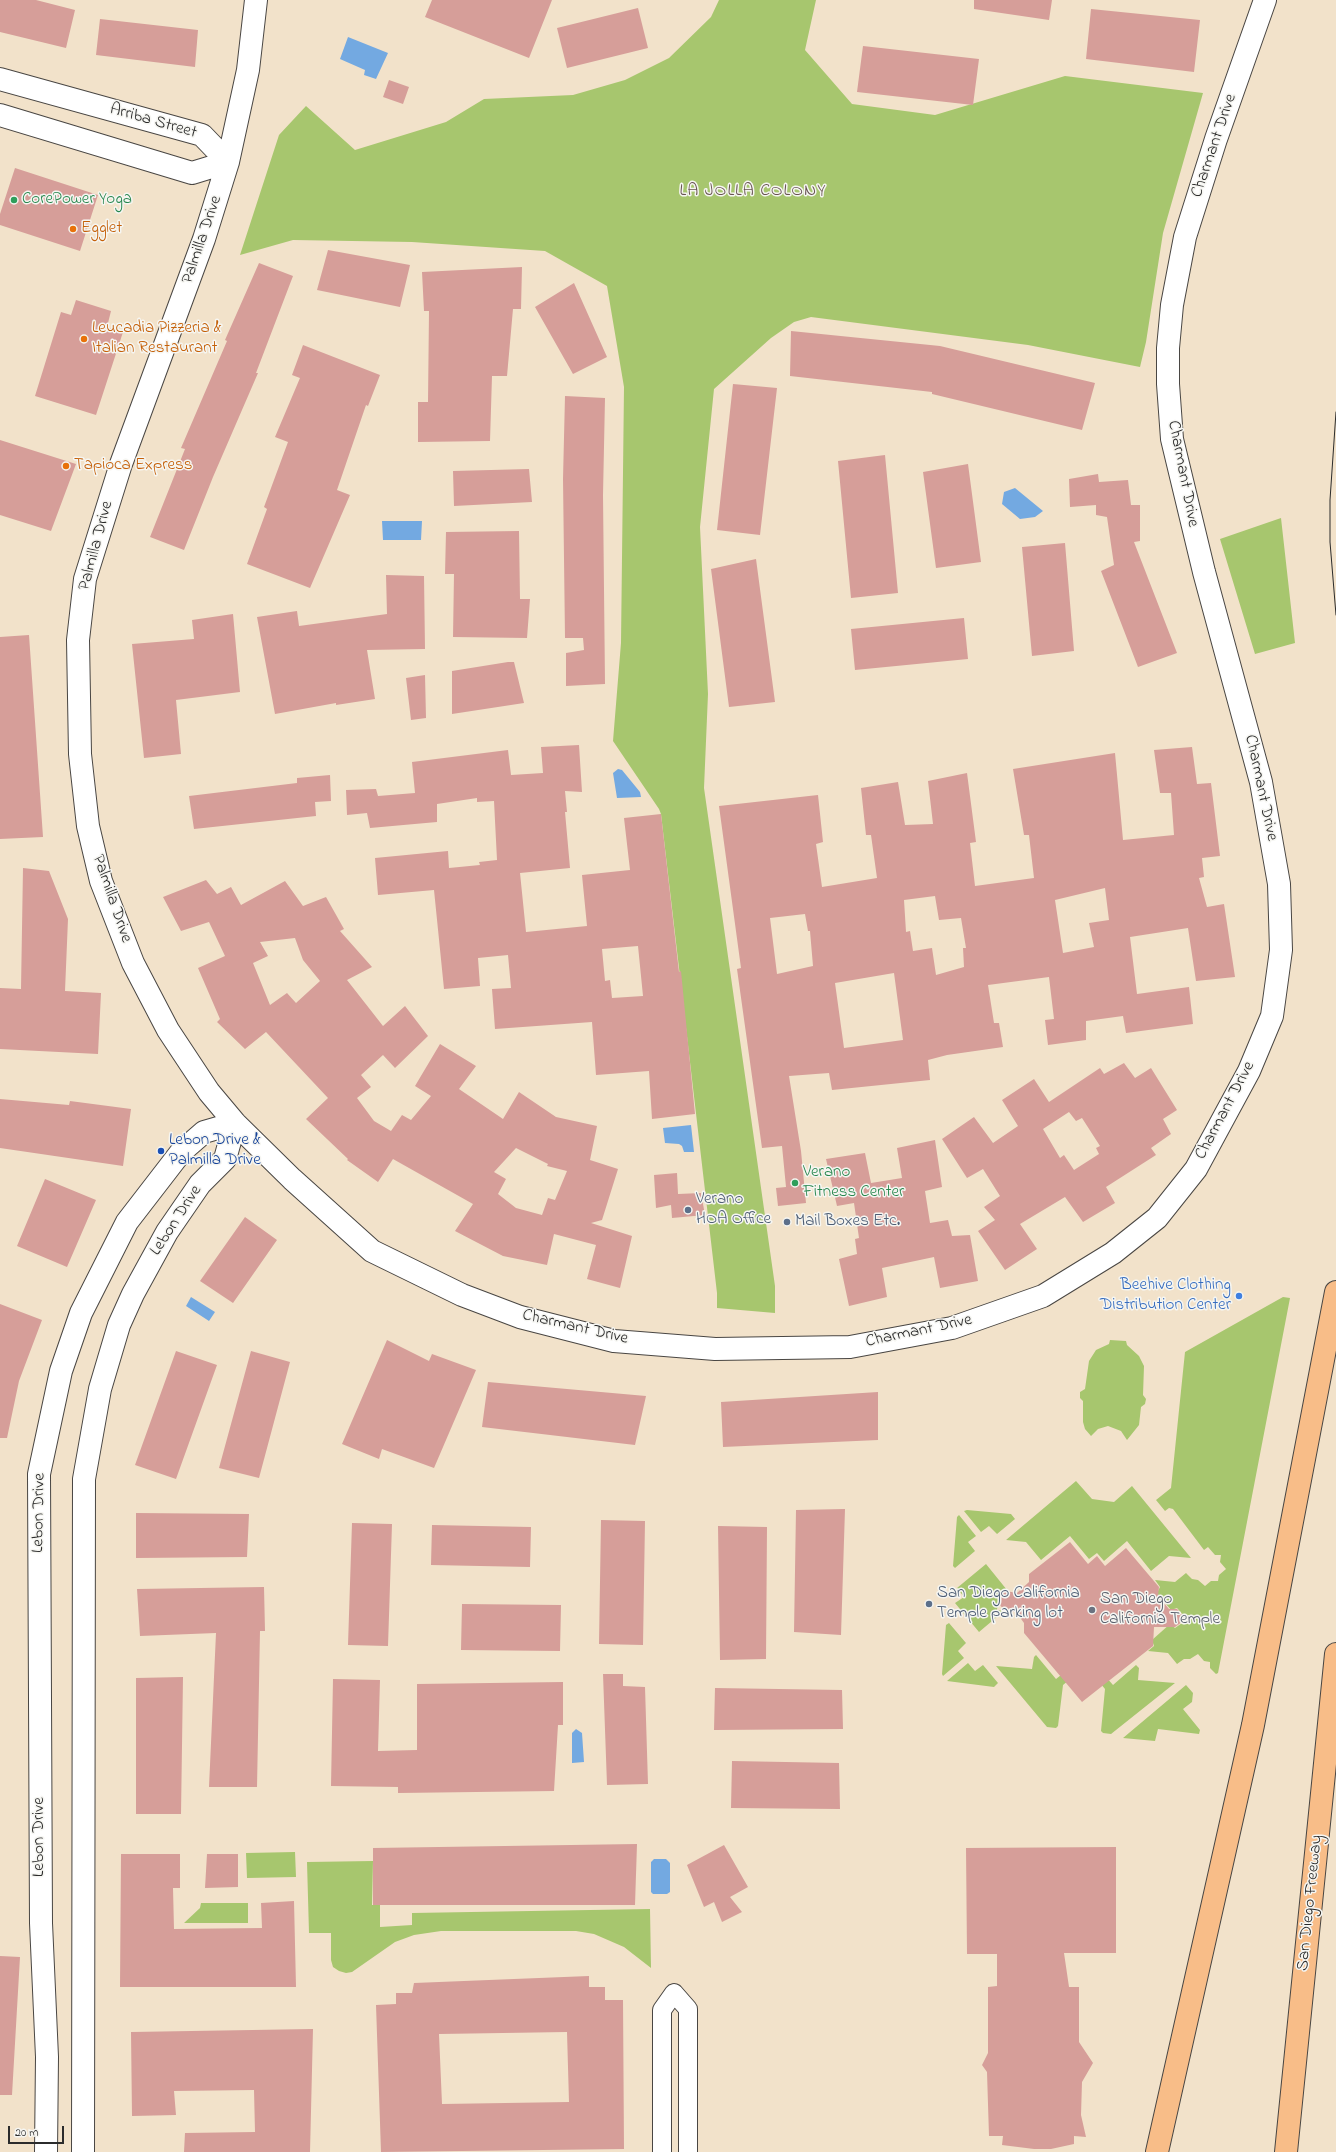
<!DOCTYPE html>
<html>
<head>
<meta charset="utf-8">
<style>
  body { margin:0 }
  #map { position:relative; width:1336px; height:2152px; overflow:hidden; background:#f2e2ca; font-family:"Indie Flower",sans-serif }
  canvas { display:block }
  .scale { position:absolute; left:8px; top:2126px; width:56px; height:18px; box-sizing:border-box; border:2px solid #2b2b2b; border-top:0; padding-left:5px; font-size:12px; line-height:14px; white-space:nowrap; color:#2b2b2b; -webkit-text-stroke:3px #f6f6f2; paint-order:stroke }
</style>
</head>
<body>
<div id="map">
<canvas width="1336" height="2152"></canvas>
<div class="scale">20 m</div>
</div>
<script>
const context = document.querySelector('canvas').getContext('2d');
context.lineJoin = 'round';
function paint(path, color) {
  context.fillStyle = color;
  context.fill(path, 'evenodd');
}
function toPath(rows) {
  const path = new Path2D();
  for (const r of rows) {
    path.moveTo(r[0], r[1]);
    for (let i = 2; i < r.length; i += 2) path.lineTo(r[i], r[i + 1]);
  }
  return path;
}
function strokePath(path, color, width, dash) {
  context.strokeStyle = color;
  context.lineWidth = width;
  context.lineCap = dash ? 'butt' : 'round';
  context.setLineDash(dash || []);
  context.stroke(path);
}
function write(font, color, halo, rows, align = 'center') {
  context.font = font + ' "Indie Flower",sans-serif';
  context.lineWidth = 3;
  context.setLineDash([]);
  context.textBaseline = 'middle';
  context.strokeStyle = halo;
  context.fillStyle = color;
  for (const [text, x, y, turn = 0] of rows) {
    context.save();
    context.translate(x, y);
    context.rotate((+turn || 0) * Math.PI / 180);
    context.textAlign = isNaN(turn) ? turn : align;
    if (halo) context.strokeText(text, 0, 0);
    context.fillText(text, 0, 0);
    context.restore();
  }
}
paint(toPath([
  [719,0,816,0,805,50,852,104,935,115,1065,76,1203,93,1163,233,1146,342,1140,367,1028,345,811,317,794,322,771,338,714,389,700,527,708,694,704,788,775,1286,775,1313,717,1308,717,1293,661,814,659,809,613,741,621,643,624,387,607,286,545,251,412,242,293,240,240,255,279,135,306,106,355,150,446,122,484,99,573,95,625,80,669,58,711,17],
  [1281,518,1295,643,1255,654,1220,539],
  [1283,1297,1290,1298,1218,1673,1216,1674,1210,1668,1210,1662,1204,1661,1198,1654,1190,1659,1184,1659,1177,1664,1168,1653,1148,1651,1154,1646,1152,1640,1170,1624,1175,1628,1185,1621,1185,1617,1177,1608,1171,1610,1157,1593,1160,1587,1155,1580,1175,1582,1186,1573,1192,1579,1198,1580,1205,1586,1211,1581,1218,1581,1219,1575,1226,1569,1220,1562,1221,1555,1215,1555,1208,1547,1204,1550,1173,1509,1169,1508,1165,1511,1156,1500,1171,1488,1185,1352],
  [1110,1340,1126,1341,1127,1345,1139,1356,1144,1366,1143,1395,1146,1399,1145,1404,1141,1407,1139,1425,1127,1440,1121,1431,1108,1426,1098,1429,1091,1436,1085,1429,1083,1422,1083,1401,1080,1398,1080,1392,1085,1389,1089,1361,1096,1350,1109,1344],
  [1076,1481,1092,1499,1114,1502,1132,1486,1191,1558,1169,1556,1151,1571,1127,1541,1104,1561,1097,1553,1089,1559,1070,1536,1041,1560,1026,1542,1006,1540],
  [967,1510,1011,1514,1015,1519,997,1534,989,1526,981,1532,964,1511],
  [959,1515,976,1536,968,1542,975,1551,955,1568,953,1566,957,1517],
  [986,1564,1007,1590,999,1591,997,1610,1004,1611,979,1632,955,1603,964,1597,957,1588],
  [949,1623,966,1643,958,1651,964,1658,943,1676,942,1674,946,1625],
  [1036,1655,1056,1679,1080,1660,1085,1667,1063,1685,1058,1726,1056,1728,1047,1727,996,1666,1032,1669,1034,1657],
  [1093,1662,1113,1685,1136,1665,1139,1668,1138,1680,1175,1683,1111,1734,1103,1733,1101,1731,1105,1689,1087,1667],
  [968,1663,975,1671,983,1665,998,1683,994,1687,947,1681],
  [1186,1685,1193,1693,1192,1702,1183,1709,1200,1730,1199,1734,1158,1729,1155,1741,1123,1738],
  [295,1852,296,1877,247,1878,246,1853],
  [373,1861,372,1905,380,1905,380,1927,412,1925,412,1913,650,1909,651,1968,624,1947,594,1934,576,1931,441,1931,414,1935,395,1942,352,1972,346,1973,339,1971,333,1967,331,1960,331,1933,309,1933,307,1862],
  [201,1903,248,1903,248,1923,184,1923,200,1908]
]), '#a7c66e');
paint(toPath([
  [348,37,388,53,376,79,364,75,365,70,340,59],
  [1015,488,1043,511,1035,517,1020,519,1002,504,1004,492],
  [382,521,422,521,421,540,383,540],
  [618,769,622,770,640,792,641,797,617,798,613,773],
  [691,1125,694,1152,684,1152,682,1146,679,1144,665,1143,663,1128],
  [191,1297,215,1312,209,1321,186,1306],
  [576,1729,582,1733,584,1762,572,1763,572,1733],
  [654,1859,666,1859,670,1863,670,1892,667,1894,653,1894,651,1892,651,1862]
]), '#73a9e1');
paint(toPath([
  [0,0,36,0,75,10,66,48,0,32],
  [432,0,552,0,529,58,425,17],
  [974,0,1052,0,1049,20,974,9],
  [638,8,648,48,567,68,557,28],
  [1091,9,1200,20,1194,72,1086,59],
  [100,19,198,30,195,67,96,55],
  [863,46,979,59,973,105,857,92],
  [389,80,409,87,403,104,383,97],
  [15,168,98,195,80,251,0,225,0,214],
  [328,250,410,265,400,307,317,290],
  [259,263,293,276,256,373,258,373,213,477,184,550,150,537,185,449,181,448,227,341,225,340],
  [522,267,521,309,513,309,507,376,492,376,490,441,418,442,418,402,428,402,429,311,424,311,422,272],
  [574,283,607,357,573,374,535,307],
  [76,300,111,311,107,327,123,332,96,415,35,396,61,312,71,315],
  [791,331,940,346,1095,383,1082,430,932,394,932,392,790,376],
  [303,345,380,375,368,406,366,405,337,490,350,495,310,588,247,564,267,509,264,507,288,442,275,437,300,378,292,375],
  [733,384,777,388,760,535,717,530],
  [565,396,605,398,603,495,605,684,566,686,566,653,584,650,583,638,565,638,563,479],
  [0,440,76,464,51,531,0,515],
  [885,455,898,593,851,598,838,461],
  [968,464,981,562,936,568,923,472],
  [529,469,532,502,454,506,453,471],
  [1098,474,1099,482,1128,480,1131,505,1140,505,1140,541,1134,542,1177,653,1138,667,1101,571,1114,565,1107,517,1096,515,1096,505,1070,507,1069,479],
  [519,531,520,599,530,599,527,638,453,637,454,574,445,574,446,532],
  [1065,543,1074,651,1032,656,1022,547],
  [756,559,775,702,729,707,711,569],
  [386,575,424,576,425,649,367,650,375,699,336,705,336,703,275,714,257,617,297,611,299,626,387,614],
  [233,614,240,692,176,700,181,754,144,758,132,644,194,639,192,620],
  [964,618,968,659,855,670,851,629],
  [29,635,43,837,0,839,0,637],
  [508,662,514,662,524,703,452,714,452,671],
  [425,675,426,718,411,720,406,678],
  [579,745,582,792,565,791,567,812,565,812,570,868,520,873,526,932,587,926,582,875,630,870,624,818,661,814,679,972,681,971,695,1114,652,1119,649,1071,596,1075,592,1022,495,1029,492,989,511,988,508,955,478,958,480,986,444,989,434,890,378,895,375,858,448,851,449,868,480,865,479,862,497,860,494,801,477,802,477,798,437,804,437,822,370,828,367,813,347,815,346,790,376,789,378,796,415,793,412,762,508,750,511,775,543,773,541,747],
  [638,946,643,996,612,998,610,980,605,981,602,949],
  [1192,747,1197,784,1211,783,1220,856,1202,858,1204,877,1199,878,1207,907,1224,904,1235,977,1196,981,1188,928,1130,937,1137,994,1189,987,1193,1024,1126,1033,1123,1016,1086,1021,1086,1040,1048,1045,1045,1020,1054,1019,1049,977,988,985,994,1023,999,1023,1003,1047,947,1055,928,1060,930,1080,832,1090,829,1073,789,1076,801,1151,806,1203,778,1206,776,1188,786,1187,782,1146,762,1148,737,969,741,968,719,806,818,795,823,842,816,844,822,887,877,878,871,835,866,835,861,788,898,782,905,825,933,824,928,781,967,773,976,842,970,843,975,886,1034,878,1029,835,1024,835,1013,769,1115,753,1123,840,1174,835,1171,793,1160,793,1154,750],
  [1105,888,1109,920,1089,923,1094,947,1063,953,1055,900],
  [935,896,939,920,961,918,966,948,963,948,964,967,936,975,932,948,913,951,910,931,906,932,904,900],
  [805,914,808,931,810,931,813,966,777,974,770,918],
  [894,973,903,1040,844,1048,835,983],
  [330,775,331,801,315,802,316,816,194,829,189,796,297,783,297,778],
  [23,868,49,871,68,919,65,991,101,993,98,1054,0,1049,0,988,21,989],
  [206,880,217,894,231,887,241,905,285,881,303,906,326,897,344,929,340,931,372,967,347,980,383,1026,405,1006,428,1036,395,1068,383,1055,361,1075,371,1087,357,1098,374,1121,391,1131,402,1115,411,1120,431,1096,415,1086,440,1044,476,1066,459,1089,503,1119,519,1092,556,1117,597,1126,590,1160,618,1169,602,1220,591,1223,632,1236,620,1288,587,1279,596,1245,554,1234,547,1265,503,1256,455,1231,473,1204,393,1159,378,1182,347,1160,348,1159,306,1119,328,1098,266,1032,245,1049,217,1022,220,1019,198,968,225,956,209,922,181,931,163,897],
  [295,938,303,960,320,981,296,1003,287,993,270,1005,253,963,268,956,260,942],
  [516,1148,548,1164,547,1166,567,1171,555,1200,548,1198,542,1215,516,1208,498,1194,506,1179,494,1172],
  [1124,1063,1135,1078,1151,1068,1177,1110,1163,1119,1171,1134,1151,1148,1156,1155,1106,1187,1115,1203,1083,1222,1065,1197,1020,1224,1037,1249,1005,1270,978,1231,995,1220,984,1207,1000,1196,983,1169,967,1178,942,1139,974,1117,993,1143,1018,1126,1002,1100,1034,1079,1049,1102,1100,1068,1104,1074],
  [1069,1112,1076,1121,1082,1118,1100,1146,1096,1148,1099,1154,1074,1170,1064,1155,1060,1158,1043,1129],
  [0,1099,69,1105,70,1101,131,1109,123,1166,0,1148],
  [935,1140,942,1187,925,1191,930,1223,948,1220,952,1236,970,1235,978,1281,940,1288,934,1257,882,1268,887,1297,849,1306,839,1259,857,1254,855,1239,859,1238,854,1203,837,1206,826,1159,865,1153,871,1183,902,1178,897,1148],
  [677,1173,678,1194,701,1193,705,1215,672,1218,671,1205,656,1208,654,1175],
  [45,1179,96,1200,67,1267,17,1246],
  [245,1217,277,1240,233,1303,200,1281],
  [0,1304,42,1320,19,1381,7,1438,0,1438],
  [387,1340,429,1361,432,1354,476,1370,434,1468,382,1449,379,1459,342,1444],
  [176,1351,217,1365,176,1479,135,1465],
  [251,1351,290,1362,259,1478,219,1468],
  [488,1382,646,1396,635,1445,482,1427],
  [878,1392,878,1440,723,1447,721,1402],
  [845,1509,841,1635,794,1632,796,1510],
  [136,1513,249,1514,247,1557,136,1558],
  [601,1520,645,1521,643,1645,599,1644],
  [352,1523,392,1524,388,1646,348,1645],
  [432,1525,531,1527,530,1567,431,1565],
  [718,1526,767,1527,766,1659,720,1660],
  [1070,1542,1088,1564,1097,1556,1105,1566,1126,1548,1159,1587,1158,1596,1169,1609,1177,1609,1186,1619,1175,1627,1154,1627,1153,1646,1082,1702,1024,1633,1024,1623,1016,1612,1005,1611,999,1604,999,1596,1006,1591,1017,1593,1029,1582,1029,1574],
  [264,1587,265,1631,260,1631,257,1787,209,1787,216,1633,140,1636,137,1589],
  [462,1604,561,1605,560,1651,461,1650],
  [603,1674,623,1674,623,1686,645,1687,648,1784,607,1785],
  [183,1677,181,1814,136,1814,136,1678],
  [333,1679,380,1680,378,1751,417,1750,417,1684,563,1682,563,1725,558,1725,554,1791,398,1793,398,1787,331,1786],
  [715,1688,842,1690,843,1729,714,1730],
  [732,1761,839,1763,840,1809,731,1808],
  [637,1844,635,1905,373,1905,373,1848],
  [724,1845,748,1887,730,1897,742,1912,722,1922,714,1902,704,1907,687,1865],
  [1116,1847,1116,1953,1064,1953,1069,1987,1079,1987,1079,2042,1093,2063,1082,2082,1081,2115,1086,2137,1074,2136,1074,2144,1051,2149,1034,2149,1002,2145,1003,2136,989,2136,987,2072,982,2065,988,2053,988,1987,997,1986,997,1954,967,1954,966,1848],
  [121,1854,180,1854,180,1888,173,1888,174,1929,262,1928,261,1903,294,1901,296,1987,120,1987],
  [207,1854,238,1854,238,1887,205,1888],
  [0,1956,20,1957,12,2095,0,2095],
  [589,1976,589,1987,605,1987,605,2000,623,2000,624,2149,381,2152,376,2005,396,2004,396,1993,412,1993,414,1983],
  [567,2032,569,2102,442,2104,439,2034],
  [313,2029,310,2152,184,2152,185,2133,255,2132,254,2090,174,2091,176,2115,132,2116,131,2032]
]), '#d69e99');
const minor = toPath([
  [662,2152,662,2010,674,1993,688,2009,688,2152]
]);
const tertiary = toPath([
  [256,0,248,70,228,162,204,239,121,464,85,579,78,640,80,754,88,826,101,881,133,963,168,1030,209,1092,235,1123,292,1179,372,1251,462,1295,520,1317,614,1341,715,1349,850,1347,952,1328,1043,1296,1113,1253,1157,1218,1196,1169,1249,1071,1272,1016,1281,950,1279,884,1261,782,1204,572,1172,439,1168,384,1168,348,1172,305,1185,237,1216,139,1265,0],
  [0,79,202,135,228,162],
  [0,115,192,173,228,162],
  [46,2152,47,2057,41,1923,39,1474,61,1371,81,1313,127,1222,181,1152,204,1132,235,1123],
  [83,2152,84,1479,100,1389,119,1325,133,1294,167,1232,200,1184,225,1159,235,1123]
]);
const motorway = toPath([
  [1157,2152,1253,1725,1336,1292],
  [1286,2152,1336,1654]
]);
strokePath(minor, '#494643', 20);
strokePath(tertiary, '#494643', 24);
strokePath(motorway, '#494643', 24);
strokePath(minor, '#fff', 18);
strokePath(tertiary, '#fff', 22);
strokePath(motorway, '#f8bd88', 22);
strokePath(toPath([
  [1336,412,1330,500,1330,542,1336,615]
]), '#2b2b2b', 1);
for (const [x, y, r, color] of [
  [14,200,4,"#2e9e5b"],
  [73,229,4,"#e8710a"],
  [84,339,4,"#e8710a"],
  [66,466,4,"#e8710a"],
  [161,1151,4,"#1a4fb4"],
  [795,1183,4,"#2e9e5b"],
  [688,1210,4,"#5c6f8a"],
  [787,1222,4,"#5c6f8a"],
  [1239,1296,4,"#3f7fe0"],
  [929,1604,4,"#5c6f8a"],
  [1092,1610,4,"#6b7280"]
]) {
  const dot = new Path2D();
  dot.arc(x, y, r, 0, 2 * Math.PI);
  context.fillStyle = color;
  context.fill(dot);
  strokePath(dot, '#f6f6f2', 1.5);
}
write('17px', '#2b2b2b', '#f6f6f2', [
  ["Arriba Street",153,122,16],
  ["Charmant Drive",1215,146,-71],
  ["Palmilla Drive",203,240,-71],
  ["Charmant Drive",1182,474,79],
  ["Palmilla Drive",97,546,-75],
  ["Charmant Drive",1260,788,78],
  ["Palmilla Drive",111,899,71],
  ["Charmant Drive",1226,1111,-62],
  ["Lebon Drive",177,1221,-57],
  ["Charmant Drive",575,1328,13],
  ["Charmant Drive",919,1332,-12],
  ["Lebon Drive",40,1513,-89],
  ["Lebon Drive",40,1837,-90],
  ["San Diego Freeway",1311,1903,-84]
]);
write('17px', '#27864d', '#f6f6f2', [
  ["CorePower Yoga",22,200],
  ["Verano",803,1173],
  ["Fitness Center",803,1193]
], 'left');
write('17px', '#c56008', '#f6f6f2', [
  ["Egglet",81,229],
  ["Leucadia Pizzeria &",92,329],
  ["Italian Restaurant",92,349],
  ["Tapioca Express",74,466]
], 'left');
write('17px', '#164399', '#f6f6f2', [
  ["Lebon Drive &",169,1141],
  ["Palmilla Drive",169,1161]
], 'left');
write('17px', '#4e5e75', '#f6f6f2', [
  ["Verano",696,1200],
  ["HOA Office",696,1220],
  ["Mail Boxes Etc.",795,1222],
  ["San Diego California",937,1594],
  ["Temple parking lot",937,1614]
], 'left');
write('17px', '#366cbe', '#f6f6f2', [
  ["Beehive Clothing",1231,1286],
  ["Distribution Center",1231,1306]
], 'right');
write('17px', '#5b616d', '#f6f6f2', [
  ["San Diego",1100,1600],
  ["California Temple",1100,1620]
], 'left');
context.letterSpacing = '1px';
write('18px', '#675352', '#f6f6f2', [
  ["LA JOLLA COLONY",753,192]
]);
context.letterSpacing = '0px';
</script>
</body>
</html>
